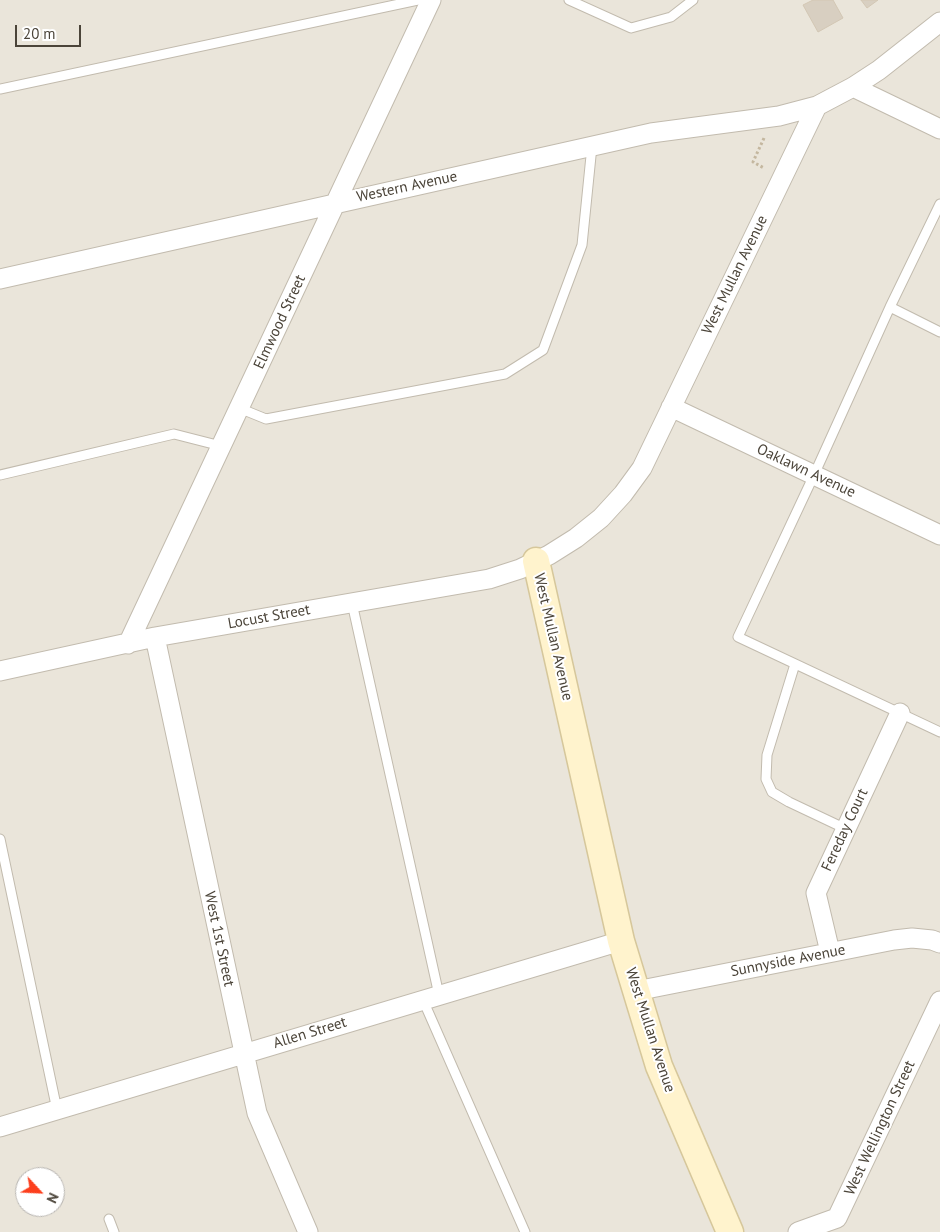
<!DOCTYPE html>
<html>
<head>
<meta charset="utf-8">
<style>
  body { margin:0 }
  #map { position:relative; width:940px; height:1232px; overflow:hidden; background:#f6f3ec; font-family:"PT Sans",sans-serif }
  canvas { display:block }
  .north { position:absolute; left:15px; top:1167px; width:50px; height:50px; box-sizing:border-box; background:#fff; border:1px solid #b7b4b0; border-radius:50%; rotate:115deg; font-size:14px; font-weight:700; line-height:20px; text-align:center; color:#4b4439 }
  .north::after { content:''; display:block; margin:auto; width:18px; height:22px; background:#fc3f1d; clip-path:polygon(50% 0,100% 100%,50% 72%,0 100%) }
  .scale { position:absolute; left:15px; top:25px; width:66px; height:22px; box-sizing:border-box; border:2px solid #4b4439; border-top:0; padding-left:6px; font-size:15px; line-height:18px; white-space:nowrap; color:#4b4439; -webkit-text-stroke:4px #fff; paint-order:stroke }
</style>
</head>
<body>
<div id="map">
<canvas width="940" height="1232"></canvas>
<div class="north">N</div>
<div class="scale">20 m</div>
</div>
<script>
const context = document.querySelector('canvas').getContext('2d');
context.lineJoin = 'round';
function paint(path, color) {
  context.fillStyle = color;
  context.fill(path, 'evenodd');
}
function toPath(rows) {
  const path = new Path2D();
  for (const r of rows) {
    path.moveTo(r[0], r[1]);
    for (let i = 2; i < r.length; i += 2) path.lineTo(r[i], r[i + 1]);
  }
  return path;
}
function strokePath(path, color, width, dash) {
  context.strokeStyle = color;
  context.lineWidth = width;
  context.lineCap = dash ? 'butt' : 'round';
  context.setLineDash(dash || []);
  context.stroke(path);
}
function write(font, color, halo, rows, align = 'center') {
  context.font = font + ' "PT Sans",sans-serif';
  context.lineWidth = 4;
  context.setLineDash([]);
  context.textBaseline = 'middle';
  context.strokeStyle = halo;
  context.fillStyle = color;
  for (const [text, x, y, turn = 0] of rows) {
    context.save();
    context.translate(x, y);
    context.rotate((+turn || 0) * Math.PI / 180);
    context.textAlign = isNaN(turn) ? turn : align;
    if (halo) context.strokeText(text, 0, 0);
    context.fillText(text, 0, 0);
    context.restore();
  }
}
paint(toPath([
  [0,0,940,0,940,1232,0,1232],
  [25,1177,55,1177,55,1207,25,1207]
]), '#eae5da');
const building = toPath([
  [813,0,833,0,843,18,818,32,803,5,813,0],
  [861,0,878,0,867,8,861,0]
]);
paint(building, '#d8cfc1');
strokePath(building, '#d3c7b4', 1);
const lane = toPath([
  [569,0,631,28,671,17,693,0],
  [0,89,418,0],
  [940,204,890,307,940,332],
  [890,307,814,475,738,637,940,732],
  [239,408,266,419,505,374,543,350,582,245,592,146],
  [0,475,174,434,221,446],
  [352,603,439,995],
  [795,664,767,755,766,779,772,792,789,802,846,829],
  [0,839,57,1110],
  [423,1000,525,1232],
  [109,1219,114,1232]
]);
const street = toPath([
  [853,87,940,129],
  [0,279,651,133,779,116,817,106,853,87,879,70,940,22],
  [671,407,940,535],
  [155,637,257,1113,308,1232],
  [128,644,431,0],
  [0,671,155,637,489,579,520,569,549,555,576,538,601,518,623,494,642,468,817,106],
  [830,952,816,893,900,713],
  [636,991,894,940,912,938,932,940,940,943],
  [0,1127,621,941],
  [798,1232,837,1218,940,1001]
]);
const secondary = toPath([
  [536,561,621,941,659,1066,730,1232]
]);
strokePath(lane, '#c2bbae', 11);
strokePath(street, '#c2bbae', 21);
strokePath(secondary, '#d6c79b', 29);
strokePath(toPath([
  [764,138,753,162,764,168]
]), '#c4b79f', 3, [2.5, 2.5]);
strokePath(lane, '#fff', 9);
strokePath(street, '#fff', 19);
strokePath(secondary, '#fff3cd', 26);
write('15px', '#4b4439', '#fff', [
  ["Western Avenue",407,187,-12],
  ["West Mullan Avenue",735,275,-64],
  ["Elmwood Street",280,322,-65],
  ["Oaklawn Avenue",806,471,25],
  ["Locust Street",269,617,-10],
  ["West Mullan Avenue",553,637,77],
  ["Fereday Court",845,830,-65],
  ["West 1st Street",219,939,78],
  ["Sunnyside Avenue",788,961,-11],
  ["West Mullan Avenue",650,1030,72],
  ["Allen Street",310,1033,-17],
  ["West Wellington Street",880,1128,-65]
]);
</script>
</body>
</html>
